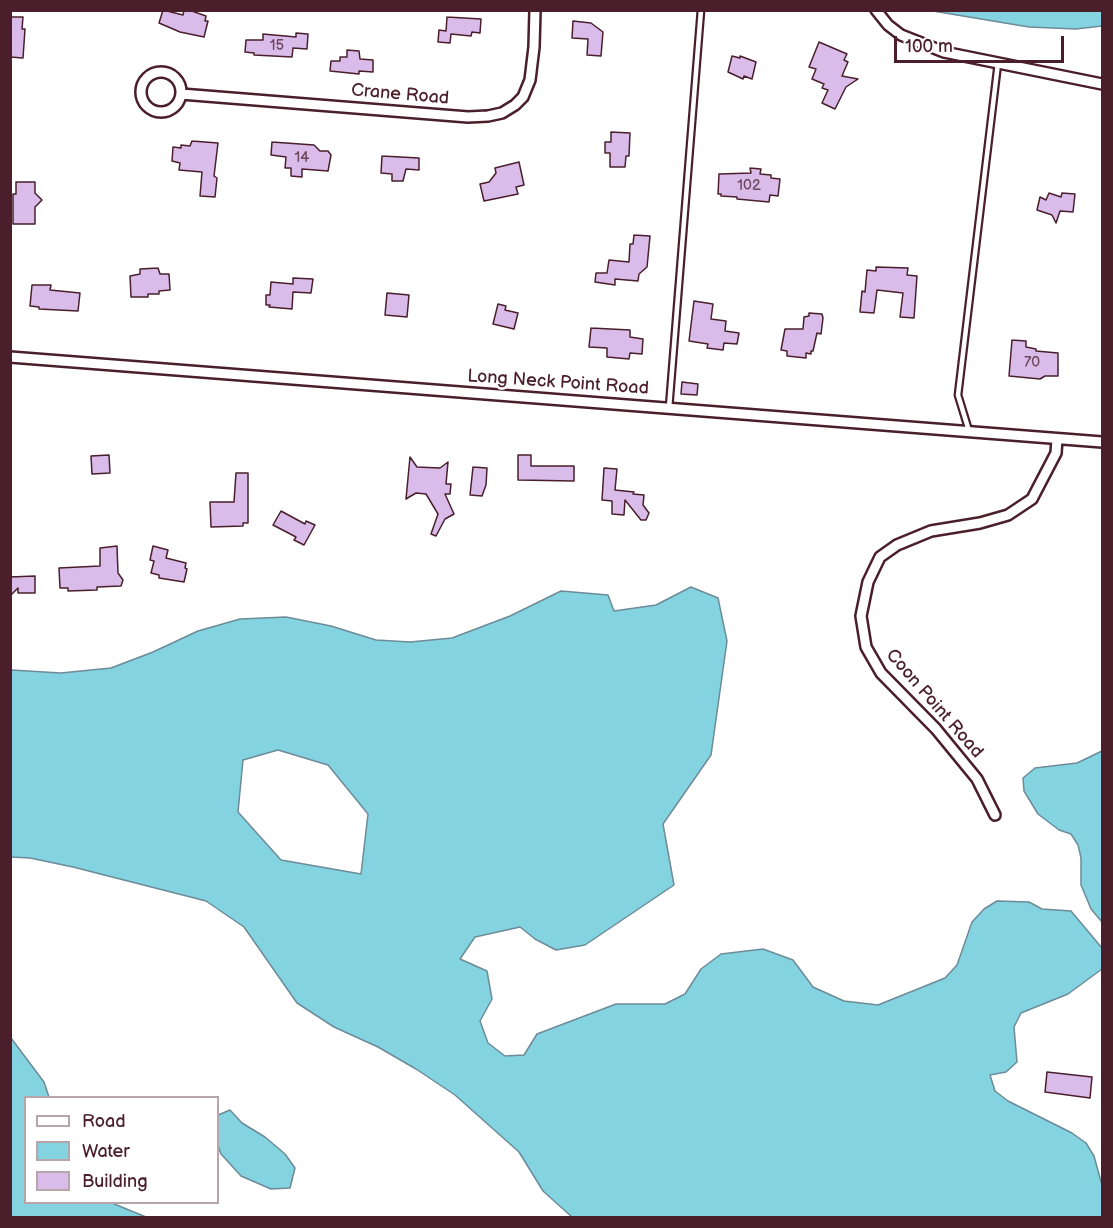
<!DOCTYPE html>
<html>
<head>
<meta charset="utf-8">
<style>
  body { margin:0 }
  #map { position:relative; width:1113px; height:1228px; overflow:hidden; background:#fff; font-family:"Balsamiq Sans",sans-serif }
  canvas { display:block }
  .frame { position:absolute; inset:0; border:12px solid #4a1f2b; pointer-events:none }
  .legend { position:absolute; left:24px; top:1096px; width:195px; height:108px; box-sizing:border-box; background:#fff; border:2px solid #b7a5aa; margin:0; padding:8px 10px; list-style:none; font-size:18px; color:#4a1f2b }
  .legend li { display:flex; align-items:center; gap:12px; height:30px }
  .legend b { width:30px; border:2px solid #b7a5aa }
  .scale { position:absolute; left:894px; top:36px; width:170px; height:27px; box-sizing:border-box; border:3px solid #4a1f2b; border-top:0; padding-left:8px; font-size:18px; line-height:21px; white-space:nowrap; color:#4a1f2b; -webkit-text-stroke:4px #fff; paint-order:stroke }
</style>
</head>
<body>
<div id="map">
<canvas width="1113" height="1228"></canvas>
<div class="frame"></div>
<ul class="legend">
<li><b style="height:8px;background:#fff"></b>Road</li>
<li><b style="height:16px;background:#84d3e0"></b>Water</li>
<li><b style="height:16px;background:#dabcea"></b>Building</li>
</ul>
<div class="scale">100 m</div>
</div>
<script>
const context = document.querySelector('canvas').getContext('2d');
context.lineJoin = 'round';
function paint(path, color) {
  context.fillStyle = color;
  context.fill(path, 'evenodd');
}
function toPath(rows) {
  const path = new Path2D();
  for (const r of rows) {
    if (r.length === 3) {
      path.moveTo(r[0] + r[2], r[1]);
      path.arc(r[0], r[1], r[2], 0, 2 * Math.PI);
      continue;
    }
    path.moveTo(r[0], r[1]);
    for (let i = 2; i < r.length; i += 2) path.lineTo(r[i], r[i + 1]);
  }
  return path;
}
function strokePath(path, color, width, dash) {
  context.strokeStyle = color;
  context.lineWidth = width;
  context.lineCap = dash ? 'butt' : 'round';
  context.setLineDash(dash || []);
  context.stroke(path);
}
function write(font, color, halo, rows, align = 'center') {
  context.font = font + ' "Balsamiq Sans",sans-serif';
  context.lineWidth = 5;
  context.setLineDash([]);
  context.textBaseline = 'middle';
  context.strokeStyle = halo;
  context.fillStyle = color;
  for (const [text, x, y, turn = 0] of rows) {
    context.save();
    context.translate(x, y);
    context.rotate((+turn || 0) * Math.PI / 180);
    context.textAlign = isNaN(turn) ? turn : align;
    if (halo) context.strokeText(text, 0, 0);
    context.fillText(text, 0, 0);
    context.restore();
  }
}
const water = toPath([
  [933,11,1102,11,1102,26,1076,29,1029,27,933,11],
  [691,587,718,598,727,641,711,755,663,824,674,885,585,945,556,950,535,939,520,927,475,937,460,959,487,971,492,999,480,1021,488,1043,505,1056,524,1055,537,1034,616,1004,665,1004,685,994,701,969,721,954,763,949,793,960,813,987,844,1001,878,1005,945,978,957,965,972,922,984,909,997,901,1029,902,1042,909,1071,911,1102,948,1102,969,1068,994,1021,1013,1014,1027,1017,1062,1006,1072,990,1075,995,1091,1008,1101,1072,1133,1086,1143,1094,1156,1102,1185,1102,1217,572,1217,543,1191,519,1152,455,1095,416,1069,378,1047,334,1027,297,1003,244,927,206,901,73,867,30,858,11,857,11,670,61,673,111,668,153,652,198,631,240,619,286,617,331,626,376,640,410,642,452,638,510,616,561,591,608,595,614,611,656,605,691,587],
  [278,750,328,765,368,814,361,874,281,860,238,812,243,760,278,750],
  [1102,751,1102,922,1091,909,1081,885,1081,858,1078,845,1071,834,1059,830,1038,814,1024,791,1023,778,1035,768,1077,763,1102,751],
  [11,1038,44,1082,49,1097,26,1098,26,1202,112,1203,146,1217,11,1217,11,1038],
  [230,1110,242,1123,265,1137,285,1154,295,1168,290,1188,271,1189,241,1176,221,1154,218,1146,218,1115,230,1110]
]);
paint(water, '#84d3e0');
strokePath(water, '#6d8b98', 1.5);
const building = toPath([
  [163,10,183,15,184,10,189,10,206,16,205,21,208,21,204,37,180,32,159,23,163,10],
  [10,17,23,17,22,29,25,29,23,58,10,57,10,17],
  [447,17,481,19,480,33,472,32,471,36,451,34,450,43,438,42,439,30,446,31,447,17],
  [573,21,591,23,603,32,601,56,587,55,588,39,572,38,573,21],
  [296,33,308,34,307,49,293,48,292,57,254,55,254,53,245,52,246,40,263,40,263,34,296,37,296,33],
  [819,42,847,54,844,60,848,62,842,76,858,79,846,87,835,109,822,103,828,90,822,88,824,84,812,79,816,69,809,67,819,42],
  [347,50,359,51,360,59,373,60,373,72,359,71,359,74,330,71,331,61,340,61,340,57,347,57,347,50],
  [732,56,740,58,740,56,756,62,752,79,744,76,743,79,728,72,732,56],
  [611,132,630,133,629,156,626,156,625,167,610,167,610,153,605,153,605,142,611,142,611,132],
  [192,141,218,143,214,176,217,178,215,197,200,196,202,172,179,170,180,163,172,161,173,147,181,148,181,145,190,146,192,141],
  [272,142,314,145,320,151,328,151,331,155,328,171,302,169,302,177,291,176,291,168,285,168,286,157,271,155,272,142],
  [382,156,419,158,419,170,406,169,403,181,392,181,392,174,381,173,382,156],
  [519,162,524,185,516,187,518,194,484,201,480,184,489,182,496,173,495,168,519,162],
  [750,168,761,169,760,174,771,175,771,178,780,179,778,196,770,195,769,202,737,199,737,197,721,196,721,194,718,194,719,174,751,173,750,168],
  [16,182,35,182,35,193,42,200,35,207,35,224,13,224,13,194,16,194,16,182],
  [1049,193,1061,197,1062,193,1075,194,1073,212,1060,211,1056,223,1052,215,1037,210,1040,197,1046,200,1049,193],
  [634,235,650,236,647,267,639,274,638,281,615,279,615,285,595,282,596,273,607,273,609,260,629,262,630,244,633,244,634,235],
  [876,267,908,268,907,275,917,276,914,318,900,317,903,293,877,290,874,313,860,312,862,291,865,292,867,270,876,271,876,267],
  [158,268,160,274,169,274,170,290,159,291,159,294,148,294,148,297,131,297,130,276,140,274,140,269,158,268],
  [293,278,313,279,311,293,293,292,292,309,269,307,270,305,266,305,266,295,270,295,271,282,293,284,293,278],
  [32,285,51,285,50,290,80,293,78,311,39,309,39,307,30,306,32,285],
  [387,293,409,295,407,317,385,315,387,293],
  [694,301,713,304,711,319,726,321,725,331,739,333,737,344,724,343,723,350,707,348,708,344,689,341,694,301],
  [498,304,506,306,505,310,518,313,514,329,493,324,498,304],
  [809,313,822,314,823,318,821,334,817,333,813,351,811,351,811,354,806,353,806,358,787,356,787,351,781,350,785,329,803,329,804,317,809,316,809,313],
  [591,328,630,330,630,337,643,339,642,354,630,353,629,359,607,357,607,348,589,347,591,328],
  [1012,340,1026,341,1026,347,1036,349,1036,351,1058,353,1058,376,1045,376,1040,379,1009,376,1012,340],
  [682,382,698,384,697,395,681,394,682,382],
  [109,455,110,473,92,474,91,456,109,455],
  [518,455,531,455,531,466,574,466,574,481,518,480,518,455],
  [410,457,417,467,440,468,448,462,446,484,451,484,450,494,445,494,454,514,445,519,436,536,431,534,438,514,426,494,416,493,406,499,410,457],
  [473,467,487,468,486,485,482,496,470,495,473,467],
  [604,468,617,469,615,490,634,492,633,494,644,495,643,505,649,513,646,520,641,520,625,500,624,515,612,514,612,501,602,500,604,468],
  [236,473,248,473,248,523,243,523,243,526,211,527,210,502,234,502,236,473],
  [281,511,305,524,306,521,315,525,304,545,294,540,296,537,273,525,281,511],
  [117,546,118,573,123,580,121,586,97,587,97,590,68,591,68,588,60,588,59,568,100,566,100,548,117,546],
  [153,546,168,550,166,558,186,563,185,568,187,569,184,582,159,578,159,575,151,573,154,561,150,560,153,546],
  [35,576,35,593,18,593,18,588,10,596,10,577,35,576],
  [1047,1072,1092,1077,1090,1098,1045,1092,1047,1072]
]);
paint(building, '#dabcea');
strokePath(building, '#4a1f2b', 1.5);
const lane = toPath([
  [669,408,701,10],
  [969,431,958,395,998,63]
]);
const street = toPath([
  [876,10,888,25,901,35,944,52,1102,84],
  [161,92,20],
  [181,94,468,117,488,116,502,113,515,105,523,97,530,80,534,47,535,10],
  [10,357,1102,442],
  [995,815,977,779,936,729,881,673,866,647,861,616,868,582,880,557,897,545,931,531,980,523,1008,515,1032,499,1056,453,1057,439]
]);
strokePath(lane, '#4a1f2b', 9);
strokePath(street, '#4a1f2b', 14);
strokePath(lane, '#fff', 4.5);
strokePath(street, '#fff', 9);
write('15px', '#6e465b', null, [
  ["15",277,46],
  ["14",302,158],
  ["102",749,186],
  ["70",1032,363]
]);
write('18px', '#4a1f2b', '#fff', [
  ["Crane Road",400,95,5],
  ["Long Neck Point Road",558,383,4],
  ["Coon Point Road",934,704,49]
]);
</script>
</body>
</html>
